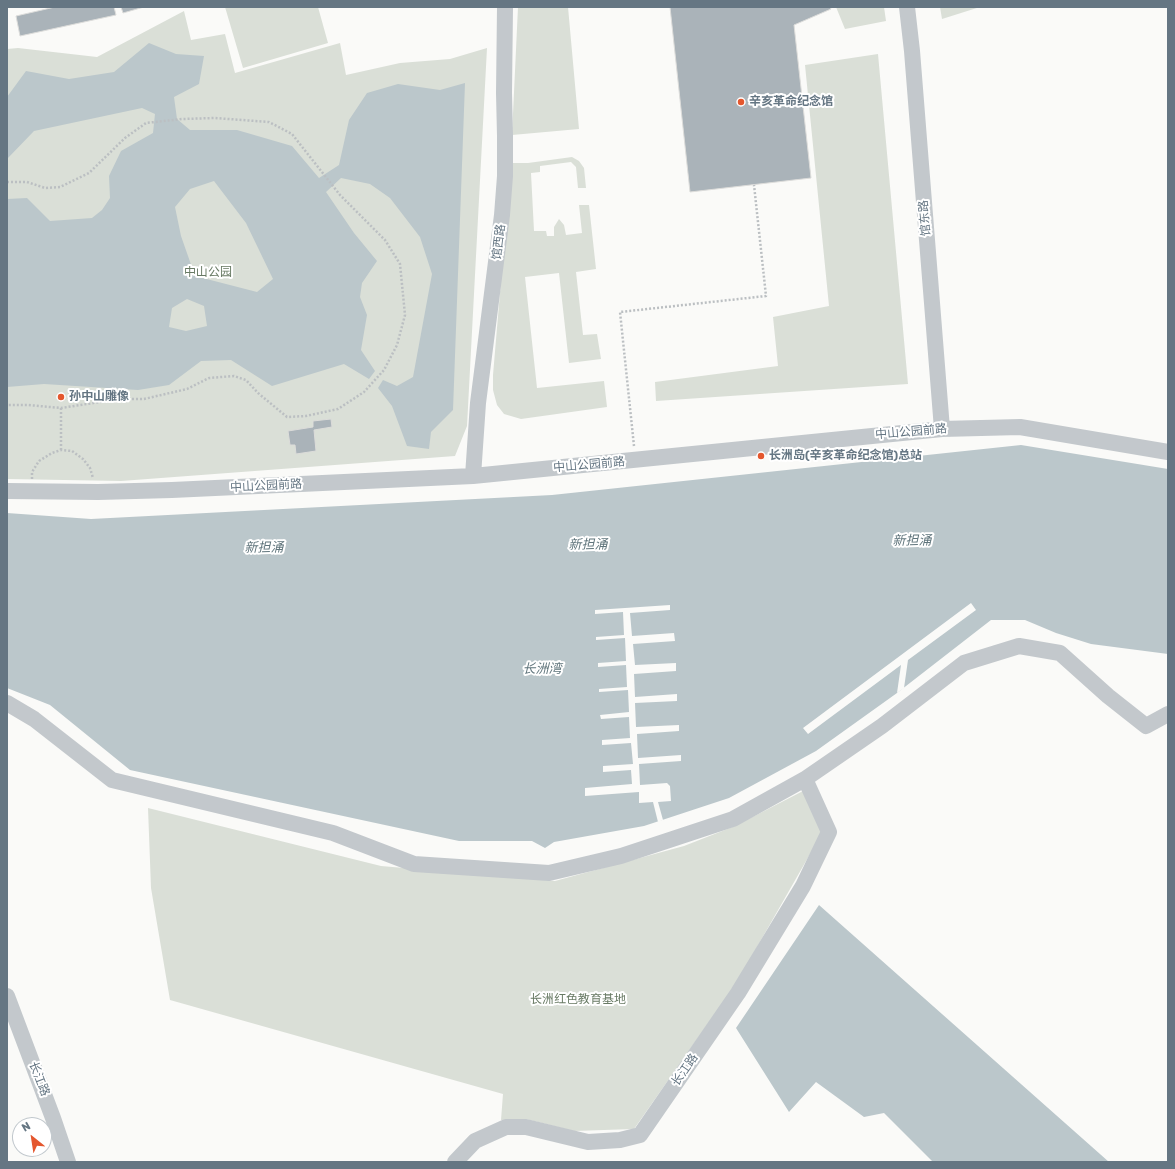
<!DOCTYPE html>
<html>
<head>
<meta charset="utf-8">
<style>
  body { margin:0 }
  #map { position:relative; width:1175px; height:1169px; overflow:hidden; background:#fafaf8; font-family:Rubik,sans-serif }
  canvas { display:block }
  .frame { position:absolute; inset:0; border:8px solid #657683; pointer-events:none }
  .north { position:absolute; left:12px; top:1117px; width:40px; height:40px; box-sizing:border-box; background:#fff; border:1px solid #c1c8cd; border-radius:50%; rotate:330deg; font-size:11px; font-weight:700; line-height:16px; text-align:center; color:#657683 }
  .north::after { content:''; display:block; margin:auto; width:14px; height:18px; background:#e4572e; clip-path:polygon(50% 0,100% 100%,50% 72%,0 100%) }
</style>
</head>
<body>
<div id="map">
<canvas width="1175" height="1169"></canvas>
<div class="frame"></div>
<div class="north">N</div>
</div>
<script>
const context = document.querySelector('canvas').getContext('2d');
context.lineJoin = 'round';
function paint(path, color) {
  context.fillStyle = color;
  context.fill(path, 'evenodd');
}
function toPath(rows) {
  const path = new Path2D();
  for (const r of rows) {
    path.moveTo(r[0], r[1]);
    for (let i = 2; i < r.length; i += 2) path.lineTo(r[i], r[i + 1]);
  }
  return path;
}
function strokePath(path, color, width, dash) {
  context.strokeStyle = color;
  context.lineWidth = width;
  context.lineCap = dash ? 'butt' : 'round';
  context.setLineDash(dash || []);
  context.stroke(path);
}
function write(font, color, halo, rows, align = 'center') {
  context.font = font + ' Rubik,"Noto Sans SC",sans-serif';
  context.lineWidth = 4;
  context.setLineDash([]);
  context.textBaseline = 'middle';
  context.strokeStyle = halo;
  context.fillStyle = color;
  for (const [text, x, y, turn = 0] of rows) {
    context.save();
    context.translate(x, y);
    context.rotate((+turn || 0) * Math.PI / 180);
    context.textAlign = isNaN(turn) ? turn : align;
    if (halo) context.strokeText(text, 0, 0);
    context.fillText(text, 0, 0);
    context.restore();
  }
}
paint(toPath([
  [225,7,318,7,328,43,243,68],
  [518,7,568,7,579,129,512,135],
  [836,7,884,7,886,21,845,29],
  [940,7,980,7,942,19],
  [184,11,191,40,225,34,235,73,340,43,346,75,400,63,450,59,487,48,467,426,455,456,121,481,7,479,7,49,18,48,97,57],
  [878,54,908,384,656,401,655,382,778,366,773,317,829,306,805,65],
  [572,157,579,161,584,168,586,188,578,188,576,167,571,162,540,166,540,172,531,173,534,231,546,231,547,236,554,236,554,227,559,219,564,225,566,235,582,233,579,205,589,205,596,269,576,272,583,335,597,334,601,359,569,363,559,273,525,277,537,388,604,381,607,407,521,419,504,414,497,405,493,390,493,375,511,163,528,163],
  [803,791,822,833,737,982,634,1129,574,1131,526,1119,501,1120,503,1094,170,1000,151,888,148,808,381,866,555,881,684,846,735,826]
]), '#dadfd7');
paint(toPath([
  [149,43,176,54,204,56,199,84,174,97,177,119,190,130,237,130,292,146,319,178,339,165,349,120,367,93,398,84,440,90,465,83,453,410,431,432,429,449,407,446,392,406,378,388,383,380,397,386,413,377,432,274,420,237,390,198,370,184,341,178,326,192,354,233,377,261,362,283,360,297,367,315,361,350,375,371,369,379,344,364,272,386,231,360,201,361,169,385,138,390,44,384,7,387,7,199,27,198,50,221,92,218,102,210,110,198,109,176,121,151,153,133,155,114,142,108,34,131,7,159,7,97,26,71,69,79,114,72],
  [214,181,246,223,273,279,257,292,195,276,181,236,175,207,190,189],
  [187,299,204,306,207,326,186,331,169,327,172,308],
  [1021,445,1168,469,1168,654,1091,644,1056,633,1025,620,991,620,897,693,816,751,729,798,644,826,554,842,545,848,532,841,459,841,130,770,50,705,7,688,7,513,91,519,552,495],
  [819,905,1109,1162,933,1162,884,1113,864,1117,816,1082,789,1112,736,1028]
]), '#bbc7cb');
paint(toPath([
  [971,603,976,610,908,660,904,688,897,693,901,665,808,734,803,728],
  [670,605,670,610,630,613,632,636,674,633,675,641,633,644,635,665,676,663,676,671,634,674,635,697,677,694,677,701,635,703,636,727,679,725,679,731,637,734,638,758,681,755,681,761,639,764,640,785,667,783,670,786,671,801,658,802,663,820,658,822,653,802,639,803,639,792,585,796,585,788,632,784,631,770,603,772,603,766,633,764,631,743,602,745,602,740,630,738,629,717,601,719,600,715,629,712,628,690,599,692,599,689,627,687,626,665,598,667,598,663,626,661,625,638,596,640,596,637,624,635,623,612,595,614,595,610]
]), '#fafaf8');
const building = toPath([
  [55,7,114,7,116,15,20,36,16,16,55,7],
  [121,7,144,7,123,13,121,7],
  [670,7,830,7,831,9,794,25,811,178,690,192,670,7],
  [331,419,332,427,314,430,316,451,296,454,295,445,290,445,288,431,313,427,313,421,331,419]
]);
paint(building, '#aab3b9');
strokePath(building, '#dcdcda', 1);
strokePath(toPath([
  [7,182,27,182,45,188,60,187,89,173,125,138,146,123,182,119,215,118,269,122,292,134,340,195,385,240,400,264,405,315,397,345,384,370,364,392,338,409,306,416,287,417,258,393,246,380,234,376,209,378,187,389,144,399,119,399,61,408,28,405,7,405],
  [634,446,620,312,766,296,754,185],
  [61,450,61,408],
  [32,479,32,472,39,461,52,453,61,450,72,451,83,459,90,468,93,478]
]), '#bbbfc2', 2.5, [2, 2]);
strokePath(toPath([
  [907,7,912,51,942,429],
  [473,476,478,403,502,215,505,176,505,136,504,93,505,7],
  [7,491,98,492,172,490,473,476,942,429,1020,427,1168,452],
  [7,703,34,719,112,780,333,833,414,864,549,873,621,856,733,819,805,779,882,726,964,663,1019,646,1060,653,1108,696,1146,726,1168,714],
  [7,996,53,1118,68,1162],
  [455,1162,475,1141,506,1127,526,1127,588,1142,620,1140,640,1135,738,993,803,886,829,832,805,779]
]), '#c3c8cc', 16);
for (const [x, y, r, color] of [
  [741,102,4,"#e4572e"],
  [61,397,4,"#e4572e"],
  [761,456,4,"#e4572e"]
]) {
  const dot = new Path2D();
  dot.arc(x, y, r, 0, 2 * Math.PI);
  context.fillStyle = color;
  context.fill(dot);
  strokePath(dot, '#fff', 1.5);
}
write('bold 12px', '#657683', '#fff', [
  ["辛亥革命纪念馆",749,102],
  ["孙中山雕像",69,397],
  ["长洲岛(辛亥革命纪念馆)总站",769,456]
], 'left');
write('12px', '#657683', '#fff', [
  ["馆东路",925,218,-95],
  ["馆西路",499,242,-83],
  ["中山公园前路",911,432,-5],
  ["中山公园前路",589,465,-5],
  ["中山公园前路",266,486,-3],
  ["长江路",685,1070,-55],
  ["长江路",39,1079,69]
]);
write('12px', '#687a64', '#fff', [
  ["中山公园",208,273],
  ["长洲红色教育基地",578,1000]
]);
write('italic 13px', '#60757c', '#fff', [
  ["新担涌",912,541,-1],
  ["新担涌",588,545,-1],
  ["新担涌",264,548,-1],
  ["长洲湾",542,669]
]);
</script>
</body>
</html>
